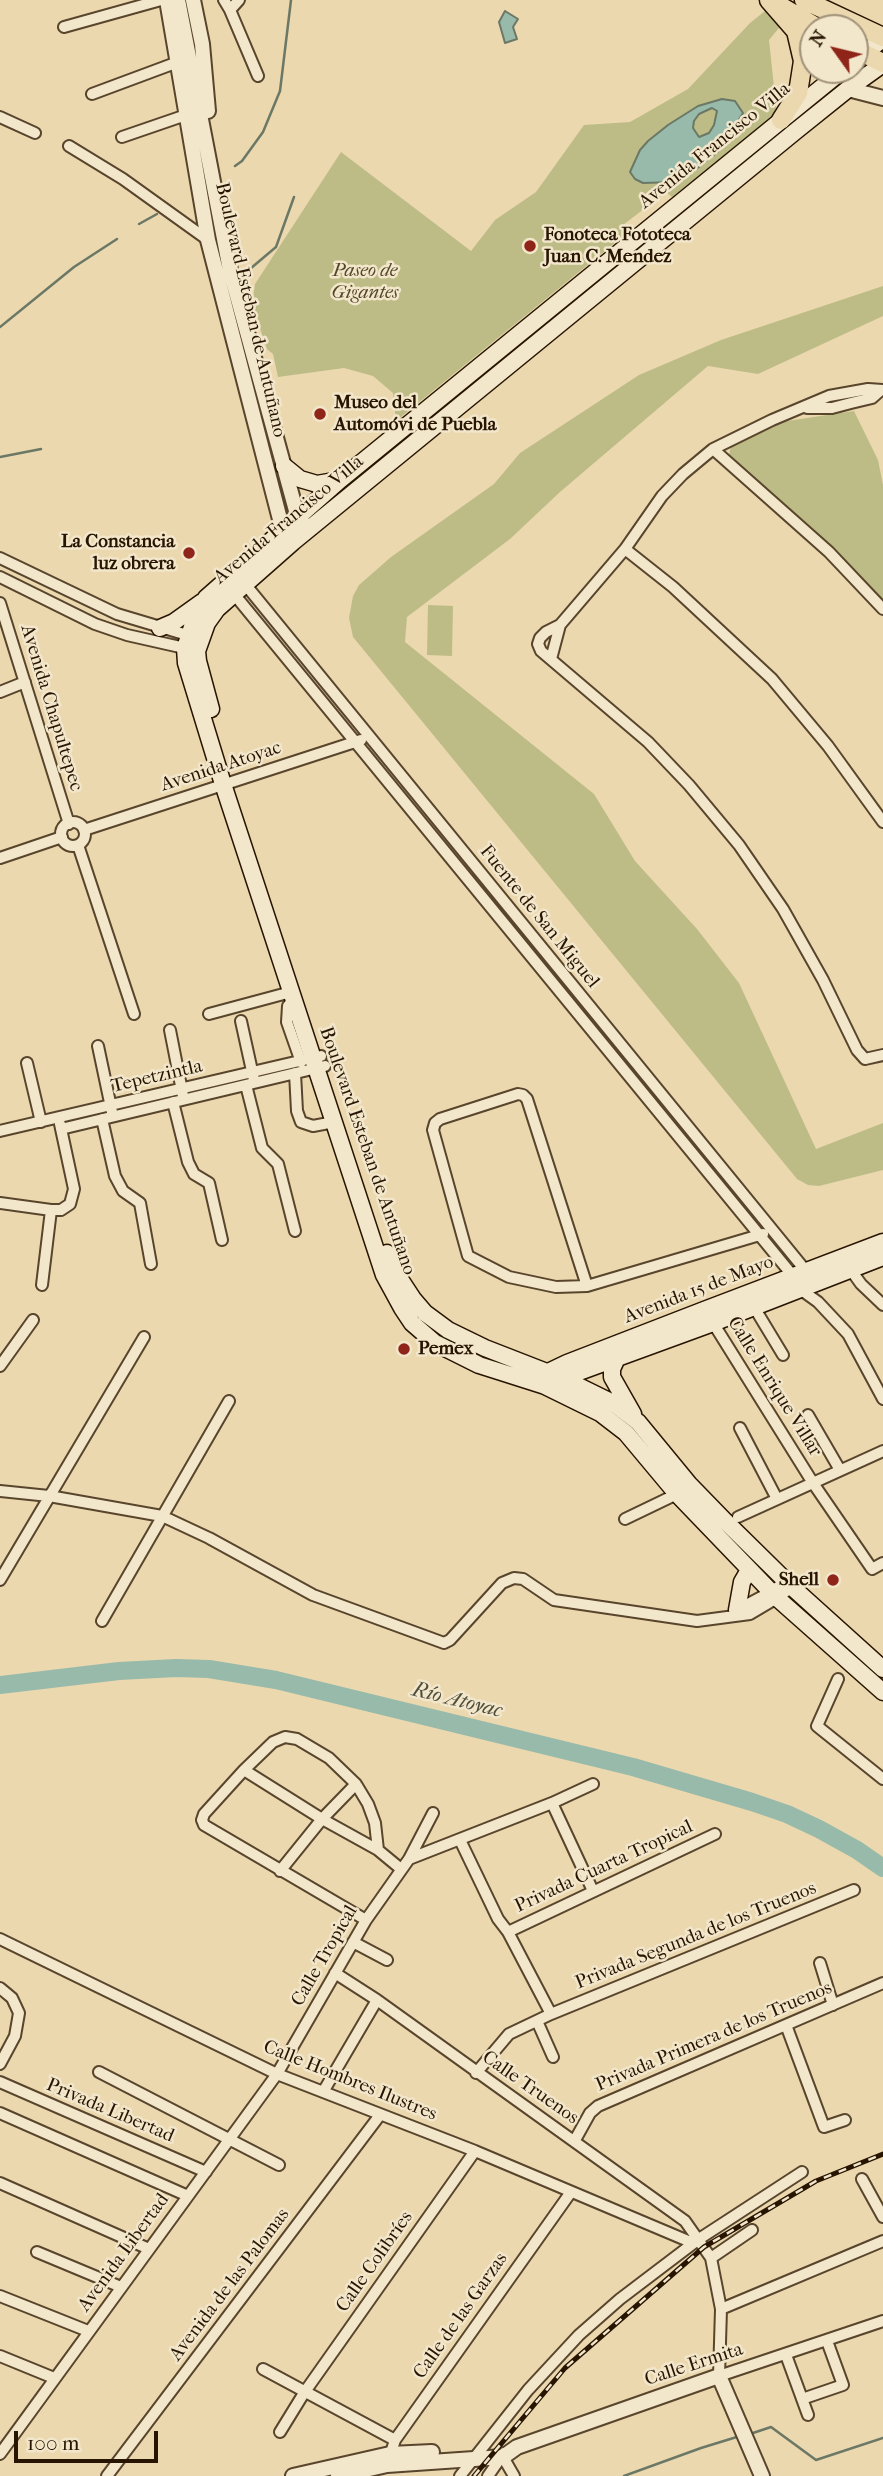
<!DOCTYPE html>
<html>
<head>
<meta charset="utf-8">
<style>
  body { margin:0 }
  #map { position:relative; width:883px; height:2476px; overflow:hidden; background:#ebd8af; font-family:"IM FELL French Canon",serif }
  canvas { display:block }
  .north { position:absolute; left:799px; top:14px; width:70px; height:70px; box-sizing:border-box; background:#f2e6cb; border:2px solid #a1927a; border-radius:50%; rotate:304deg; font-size:19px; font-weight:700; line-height:28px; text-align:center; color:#271401 }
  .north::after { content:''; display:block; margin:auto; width:24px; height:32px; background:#8f2418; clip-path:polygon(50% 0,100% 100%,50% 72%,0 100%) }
  .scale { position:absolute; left:14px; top:2431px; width:144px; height:32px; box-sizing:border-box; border:4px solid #271401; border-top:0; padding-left:9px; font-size:21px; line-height:24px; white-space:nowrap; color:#271401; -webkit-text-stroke:5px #f2e6cb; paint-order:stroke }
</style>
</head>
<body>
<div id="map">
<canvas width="883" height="2476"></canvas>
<div class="north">N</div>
<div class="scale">100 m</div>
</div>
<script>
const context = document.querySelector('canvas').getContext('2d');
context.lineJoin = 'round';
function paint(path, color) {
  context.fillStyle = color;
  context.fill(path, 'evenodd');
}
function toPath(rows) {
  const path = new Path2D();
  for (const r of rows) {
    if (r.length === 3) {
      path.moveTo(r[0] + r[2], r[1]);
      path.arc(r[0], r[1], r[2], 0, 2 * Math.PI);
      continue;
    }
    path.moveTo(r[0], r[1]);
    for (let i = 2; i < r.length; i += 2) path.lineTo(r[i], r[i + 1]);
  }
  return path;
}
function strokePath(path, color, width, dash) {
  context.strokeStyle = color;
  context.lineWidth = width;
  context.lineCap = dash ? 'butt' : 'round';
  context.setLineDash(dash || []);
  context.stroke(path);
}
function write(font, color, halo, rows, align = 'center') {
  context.font = font + ' "IM FELL French Canon",serif';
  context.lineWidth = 5;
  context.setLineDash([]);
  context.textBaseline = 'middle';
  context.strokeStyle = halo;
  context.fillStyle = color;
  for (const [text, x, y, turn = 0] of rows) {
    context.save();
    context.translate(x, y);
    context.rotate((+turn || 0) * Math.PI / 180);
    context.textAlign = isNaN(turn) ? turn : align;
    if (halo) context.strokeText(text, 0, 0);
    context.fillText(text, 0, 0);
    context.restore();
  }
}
paint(toPath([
  [770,7,783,23,769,40,777,115,672,197,666,192,623,225,628,232,396,421,393,393,373,376,344,368,278,377,273,354,267,349,252,305,255,284,341,152,471,251,495,220,536,192,584,125,630,122,688,89,750,23],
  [883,286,883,316,799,355,758,374,708,366,560,492,510,539,407,617,405,642,594,794,635,861,697,929,739,983,816,1149,883,1123,883,1170,819,1186,808,1185,797,1179,788,1168,353,637,349,618,353,596,359,585,391,557,494,484,520,453,639,375,721,340],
  [854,411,878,460,883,485,883,602,729,455,731,446,736,441,787,421],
  [428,605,453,606,452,656,427,655]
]), '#bebc86');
const water = toPath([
  [505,11,518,19,513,27,517,39,505,43,499,22,505,11],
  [722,99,735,101,743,113,720,150,695,170,676,182,643,183,635,179,630,172,640,150,648,141,668,125,698,106,722,99],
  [712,108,717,111,714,125,709,133,699,137,693,128,694,121,699,114,712,108]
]);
paint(water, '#98baaa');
strokePath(water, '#6b7866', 2);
strokePath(toPath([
  [235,166,242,161,263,132,280,91,291,0],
  [139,224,157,214],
  [244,274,276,247,294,197],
  [0,327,74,267,117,239],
  [0,457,41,449],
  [750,2434,771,2427,816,2460,883,2438],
  [624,2476,701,2448,740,2436]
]), '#6b7866', 2.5);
strokePath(toPath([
  [0,1685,119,1671,176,1668,209,1669,276,1680,633,1767,752,1802,787,1814,819,1829,857,1850,883,1868]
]), '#98baaa', 18);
const minor = toPath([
  [224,0,230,10,239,0],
  [230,10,258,76],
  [64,27,161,0],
  [92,94,178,62],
  [0,117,35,133],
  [122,137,186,115],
  [69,146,123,179,208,240],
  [807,408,832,408,851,403,872,398,881,390],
  [713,449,829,552,883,609],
  [625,549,673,587,772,679,828,746,883,822],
  [0,558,117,614,194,637],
  [0,577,95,624,127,635,189,649],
  [245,584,810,1276],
  [234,594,793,1276,800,1289,818,1302,848,1334,883,1399],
  [0,603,69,824],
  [560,625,546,632,540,638,538,644,541,651,648,742,689,785,739,845,783,909,823,980,857,1050,865,1059,883,1055],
  [551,659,560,625,625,549,662,496,683,474,713,449,772,420,829,396,868,389,883,390],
  [0,692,25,682],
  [73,834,12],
  [84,830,361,740],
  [78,845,134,1014],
  [0,858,62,837],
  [293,1000,288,1006,287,1022,301,1062],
  [209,1014,291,992],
  [241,1021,254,1080],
  [170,1030,183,1096],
  [98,1046,112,1112],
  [27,1063,41,1122],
  [295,1073,297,1111,301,1122,313,1126,334,1122],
  [246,1085,262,1148,278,1164,295,1231],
  [173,1102,188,1162,194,1174,209,1183,222,1240],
  [102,1119,115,1176,123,1191,140,1203,151,1264],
  [61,1129,325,1066],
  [0,1131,321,1056],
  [0,1203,51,1210,61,1210,70,1204,74,1189,60,1124],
  [848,1266,861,1284,883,1305],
  [42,1285,51,1210],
  [587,1286,527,1099,523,1095,518,1094,440,1119,435,1123,433,1130,468,1256,509,1277,556,1287,587,1286,763,1234],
  [754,1307,783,1355],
  [710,1318,813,1483,872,1569,883,1563],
  [0,1366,33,1320],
  [808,1415,840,1470],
  [740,1428,777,1499],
  [0,1491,49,1496,162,1516,209,1538,313,1595,444,1643,450,1640,502,1583,514,1578,523,1579,554,1600,697,1621,750,1614,777,1598,792,1587],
  [738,1517,883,1451],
  [625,1519,677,1494],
  [0,1580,144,1337],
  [735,1611,771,1592,786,1581],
  [102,1621,229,1401],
  [838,1679,817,1726,883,1779],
  [244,1770,322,1819,378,1850,401,1869],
  [552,1803,593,1891],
  [460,1840,498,1919,508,1932,551,2014],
  [409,1859,552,1803,593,1784],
  [280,1871,322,1819,356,1784],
  [366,1920,204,1825,202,1820,204,1814,244,1770,273,1742,285,1737,297,1739,329,1758,356,1784,368,1804,375,1823,378,1850],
  [508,1932,715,1834],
  [0,1939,277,2074,475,2151,693,2243],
  [353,1942,387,1960],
  [820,1963,833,2005],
  [335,1973,377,2000,685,2221,711,2258,721,2309,719,2376,883,2321],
  [0,1988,12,1998,19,2013,15,2036,0,2064],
  [537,2021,553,2057],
  [786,2025,824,2127,845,2120],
  [99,2072,279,2165],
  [476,2073,509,2034,551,2014,854,1890],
  [0,2082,206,2172],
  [323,2092,377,2000],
  [0,2113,188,2196],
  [575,2140,590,2113,598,2106,883,1983],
  [862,2179,883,2217],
  [0,2183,149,2249],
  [37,2252,121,2287],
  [711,2258,752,2230],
  [0,2296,88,2331],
  [721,2309,883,2241],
  [786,2355,808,2415],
  [0,2356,54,2378],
  [263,2369,395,2440],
  [802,2399,843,2385,827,2341],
  [280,2432,304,2393,475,2151],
  [0,2454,277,2074,366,1920,409,1859,433,1813],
  [503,2457,514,2476],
  [389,2459,395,2440,571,2192],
  [107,2476,380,2115],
  [460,2476,528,2390,579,2335,620,2299,699,2239,802,2172],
  [488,2476,504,2453]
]);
const tertiary = toPath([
  [167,0,208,240,283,531,289,536],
  [178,0,230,270,298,518,304,524],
  [193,0,202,44,208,111],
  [848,89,883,98],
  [293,2476,390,2454,432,2452],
  [338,2476,387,2465,503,2457,517,2447,719,2376,762,2476]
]);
const secondary = toPath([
  [855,60,883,39],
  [843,70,340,480,206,598,195,618,185,648,186,663,223,784,384,1275,402,1308,412,1323,435,1343,479,1365,545,1386,600,1413,626,1433,677,1494,777,1598,883,1692],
  [284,466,300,479,317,484,340,480],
  [160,628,174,622,202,602],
  [211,709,198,661,197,651,207,623,217,609,293,542,797,130,848,89,883,64],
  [387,1253,392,1267,413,1299,425,1313,448,1330,485,1348,562,1378,613,1403,638,1422,689,1484,724,1520,792,1587,883,1669],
  [617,1358,612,1369,612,1377,633,1414],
  [544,1374,567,1363,704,1310,883,1242],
  [557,1380,713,1323,883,1257],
  [737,1610,742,1582,749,1570]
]);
const primary = toPath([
  [769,0,796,31,803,61,798,93,781,120],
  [804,0,883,37],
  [782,7,818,28],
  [855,49,883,63]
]);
strokePath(minor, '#58452c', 14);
strokePath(tertiary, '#58452c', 18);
strokePath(secondary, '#271401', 19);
strokePath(primary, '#271401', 21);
strokePath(minor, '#f2e6cb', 10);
strokePath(tertiary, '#f2e6cb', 14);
strokePath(secondary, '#f2e6cb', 16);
strokePath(primary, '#ebd8af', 18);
const rail = toPath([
  [474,2476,565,2368,704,2247,816,2181,883,2154]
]);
strokePath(rail, '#271401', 5);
strokePath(rail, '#f2e6cb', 2.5, [8]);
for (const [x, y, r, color] of [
  [530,246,7,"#8f2418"],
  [320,414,7,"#8f2418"],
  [189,553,7,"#8f2418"],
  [404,1349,7,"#8f2418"],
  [833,1580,7,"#8f2418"]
]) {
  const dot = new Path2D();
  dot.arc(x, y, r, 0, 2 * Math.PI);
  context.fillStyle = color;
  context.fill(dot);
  strokePath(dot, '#f2e6cb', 2.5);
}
write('19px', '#271401', '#f2e6cb', [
  ["Avenida Francisco Villa",715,146,-39],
  ["Boulevard Esteban de Antuñano",250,310,77],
  ["Avenida Francisco Villa",289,520,-40],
  ["Avenida Chapultepec",51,708,73],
  ["Avenida Atoyac",221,767,-18],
  ["Fuente de San Miguel",539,917,51],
  ["Tepetzintla",157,1077,-13],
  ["Boulevard Esteban de Antuñano",367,1151,71],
  ["Avenida 15 de Mayo",699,1290,-21],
  ["Calle Enrique Villar",774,1387,58],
  ["Privada Cuarta Tropical",604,1867,-25],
  ["Privada Segunda de los Truenos",696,1936,-22],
  ["Calle Tropical",325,1956,-60],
  ["Privada Primera de los Truenos",714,2037,-23],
  ["Calle Hombres Ilustres",350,2081,22],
  ["Calle Truenos",530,2088,35],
  ["Privada Libertad",110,2111,23],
  ["Avenida Libertad",124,2253,-54],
  ["Calle Colibríes",375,2262,-55],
  ["Avenida de las Palomas",230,2285,-53],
  ["Calle de las Garzas",461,2316,-55],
  ["Calle Ermita",694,2365,-18]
]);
write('bold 19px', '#271401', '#f2e6cb', [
  ["Fonoteca Fototeca",544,235],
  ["Juan C. Mendez",544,257],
  ["Museo del",334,403],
  ["Automóvi de Puebla",334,425],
  ["La Constancia",175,542,"right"],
  ["luz obrera",175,564,"right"],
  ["Pemex",418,1349],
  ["Shell",819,1580,"right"]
], 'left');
write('italic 19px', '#544629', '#f2e6cb', [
  ["Paseo de",365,271],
  ["Gigantes",365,293]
]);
write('italic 21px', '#4f4e3c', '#f2e6cb', [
  ["Río Atoyac",457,1701,14]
]);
</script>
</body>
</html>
